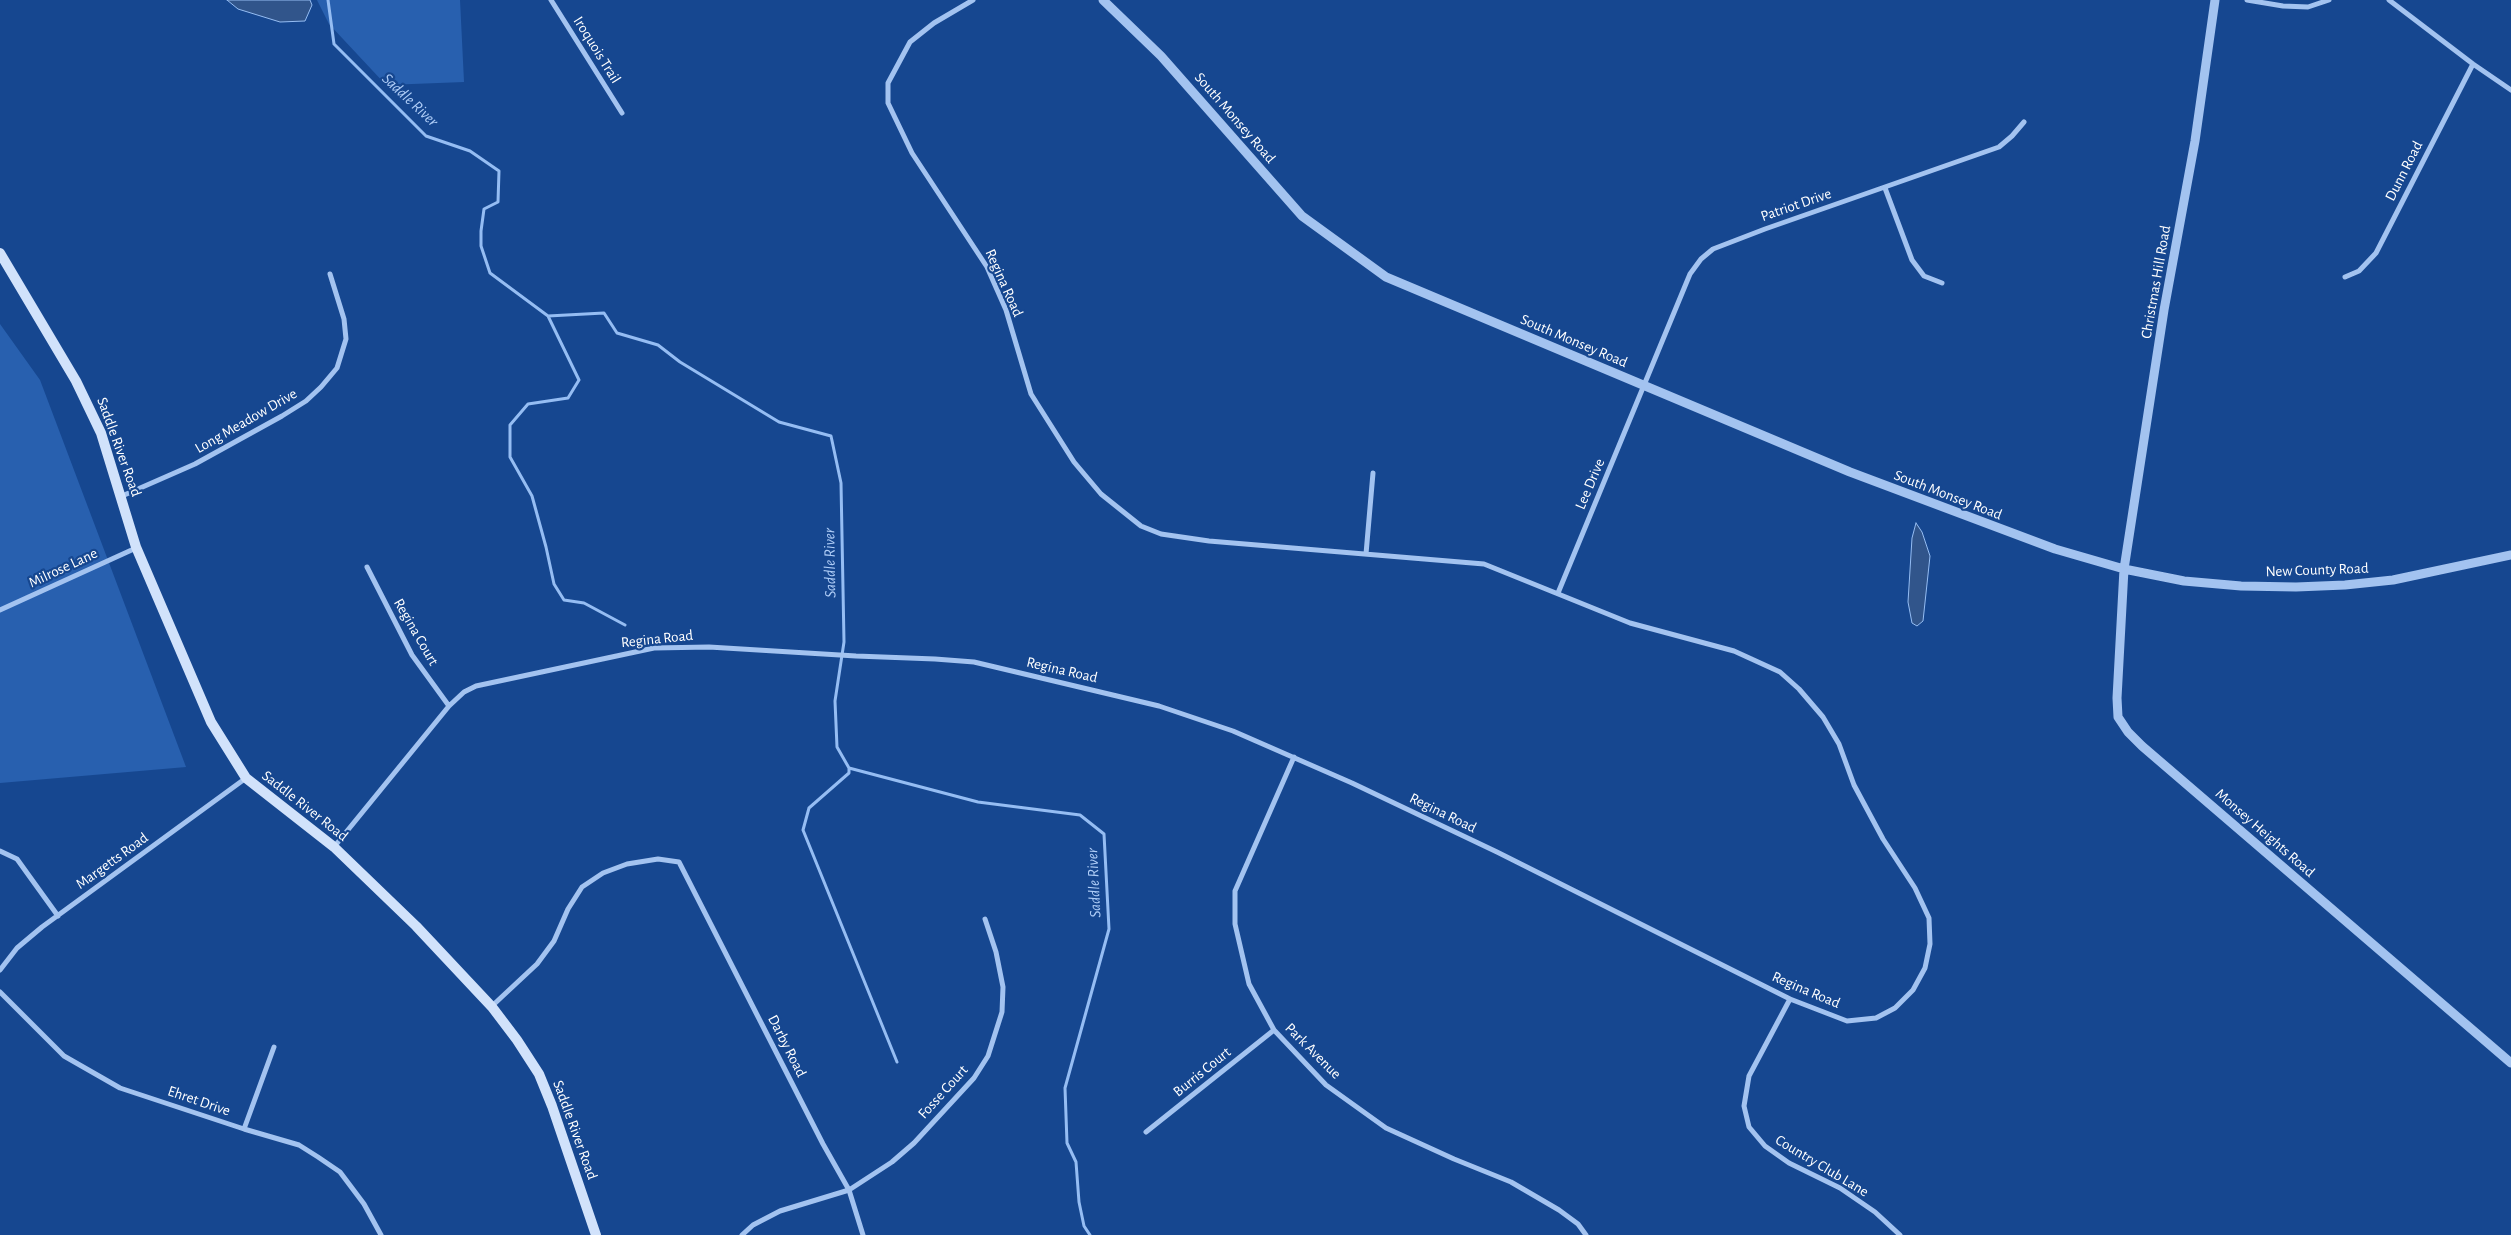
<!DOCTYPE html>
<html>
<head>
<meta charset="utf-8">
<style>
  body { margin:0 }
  canvas { display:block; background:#164790 }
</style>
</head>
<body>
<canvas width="2511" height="1235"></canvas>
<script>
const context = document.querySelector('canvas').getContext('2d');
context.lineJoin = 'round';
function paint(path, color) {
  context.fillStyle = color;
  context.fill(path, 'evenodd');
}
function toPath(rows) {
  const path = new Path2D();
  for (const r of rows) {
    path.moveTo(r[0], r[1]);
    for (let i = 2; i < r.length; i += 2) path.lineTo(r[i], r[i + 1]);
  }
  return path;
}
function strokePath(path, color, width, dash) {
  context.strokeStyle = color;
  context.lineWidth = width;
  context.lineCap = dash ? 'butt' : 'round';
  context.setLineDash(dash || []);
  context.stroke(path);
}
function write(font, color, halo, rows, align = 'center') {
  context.font = font + ' "Alegreya Sans",sans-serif';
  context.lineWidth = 4.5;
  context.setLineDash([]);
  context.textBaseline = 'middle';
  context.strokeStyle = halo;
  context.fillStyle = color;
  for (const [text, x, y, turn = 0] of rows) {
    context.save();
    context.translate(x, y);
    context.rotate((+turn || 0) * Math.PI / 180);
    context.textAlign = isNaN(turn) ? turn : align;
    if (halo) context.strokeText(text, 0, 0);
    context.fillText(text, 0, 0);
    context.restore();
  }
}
paint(toPath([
  [317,0,460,0,464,82,386,85,329,24],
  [0,324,40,380,186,767,0,783]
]), '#2860af');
const water = toPath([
  [227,0,310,0,312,5,305,21,280,22,238,9,227,0],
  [1916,523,1922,532,1930,556,1923,621,1917,626,1912,623,1908,602,1912,538,1916,523]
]);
paint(water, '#31558b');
strokePath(water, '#95bdf3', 1);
strokePath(toPath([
  [328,0,334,44,426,136,470,151,499,171,498,202,484,209,481,231,481,246,490,273,548,316,604,313,617,333,658,345,680,362,779,422,831,436,841,483,844,642,835,701,837,747,849,768,978,802,1080,815,1104,834,1109,929,1065,1088,1067,1143,1076,1162,1079,1202,1084,1226,1090,1235],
  [548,316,579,380,568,398,528,404,510,425,510,457,532,496,546,547,554,584,564,600,584,603,625,625],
  [849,768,849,773,809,808,803,830,897,1062]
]), '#95bdf3', 3);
strokePath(toPath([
  [551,0,622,113],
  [2247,0,2283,6,2308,7,2329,0],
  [2389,0,2473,64,2511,90],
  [1885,188,1912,260,1924,276,1942,283],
  [2345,277,2359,271,2376,253,2473,64],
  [122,496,195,464,282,416,306,401,321,387,337,368,346,339,344,319,330,274],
  [1366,554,1373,473],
  [367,567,412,655,449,706],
  [1558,593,1690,274,1701,259,1713,249,1765,229,1999,147,2012,136,2024,122],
  [0,610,136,548],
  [1294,757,1235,891,1235,924,1249,984,1274,1030,1326,1085,1386,1128,1454,1159,1511,1182,1559,1210,1578,1224,1586,1235],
  [334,847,449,706,464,692,476,686,654,648,709,647,856,656,935,659,974,662,1159,706,1233,731,1352,783,1497,852,1790,999,1847,1021,1876,1018,1895,1008,1913,990,1925,968,1930,944,1929,918,1915,888,1883,839,1854,785,1839,744,1823,717,1799,689,1780,672,1734,651,1630,623,1484,564,1209,541,1161,534,1141,526,1101,494,1074,462,1031,394,1006,310,987,267,912,153,888,103,888,83,910,42,934,23,973,0],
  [0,851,17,859,58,916],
  [0,970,17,948,42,927,246,778],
  [0,992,64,1056,120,1088,244,1129,299,1145,318,1157,340,1172,364,1204,381,1235],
  [1790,999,1749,1076,1744,1106,1749,1127,1765,1146,1789,1163,1840,1188,1875,1212,1900,1235],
  [492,1006,537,964,554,941,568,909,582,887,603,873,627,864,658,859,679,862,823,1144,849,1190,863,1235],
  [244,1129,274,1047],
  [1146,1132,1274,1030],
  [742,1235,753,1225,780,1211,849,1190,892,1162,914,1143,974,1078,988,1056,1002,1012,1003,987,996,952,985,919]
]), '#a3c3f0', 5);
strokePath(toPath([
  [1103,0,1161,56,1302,216,1386,277,1850,472,2055,549,2124,569,2184,581,2241,586,2296,587,2345,585,2393,580,2511,555],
  [2215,0,2195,141,2164,310,2124,569,2117,698,2118,717,2128,732,2142,746,2511,1063]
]), '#a3c3f0', 9);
strokePath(toPath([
  [0,253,76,381,101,433,136,547,211,722,246,778,334,847,416,926,492,1007,517,1040,539,1074,552,1106,596,1235]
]), '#d1e2fb', 10);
write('15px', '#fff', '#164790', [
  ["Iroquois Trail",597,50,58],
  ["South Monsey Road",1235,118,49],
  ["Dunn Road",2404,171,-63],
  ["Patriot Drive",1796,205,-19],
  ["Christmas Hill Road",2156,282,-80],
  ["Regina Road",1004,283,66],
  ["South Monsey Road",1574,341,23],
  ["Long Meadow Drive",246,421,-30],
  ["Saddle River Road",119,447,70],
  ["Lee Drive",1590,484,-67],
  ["South Monsey Road",1948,495,21],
  ["Milrose Lane",63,568,-25],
  ["New County Road",2317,570,-2],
  ["Regina Court",416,632,60],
  ["Regina Road",657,639,-6],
  ["Regina Road",1062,670,13],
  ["Saddle River Road",305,806,38],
  ["Regina Road",1443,813,26],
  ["Monsey Heights Road",2265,833,41],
  ["Margetts Road",112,861,-36],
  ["Regina Road",1806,990,23],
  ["Darby Road",787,1046,63],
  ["Park Avenue",1313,1051,45],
  ["Burris Court",1202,1072,-39],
  ["Fosse Court",943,1092,-48],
  ["Ehret Drive",199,1101,19],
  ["Saddle River Road",575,1130,70],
  ["Country Club Lane",1822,1166,31]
]);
write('italic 16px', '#afcdf7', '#164790', [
  ["Saddle River",410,100,43],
  ["Saddle River",830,563,-91],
  ["Saddle River",1094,883,-93]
]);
</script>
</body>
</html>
